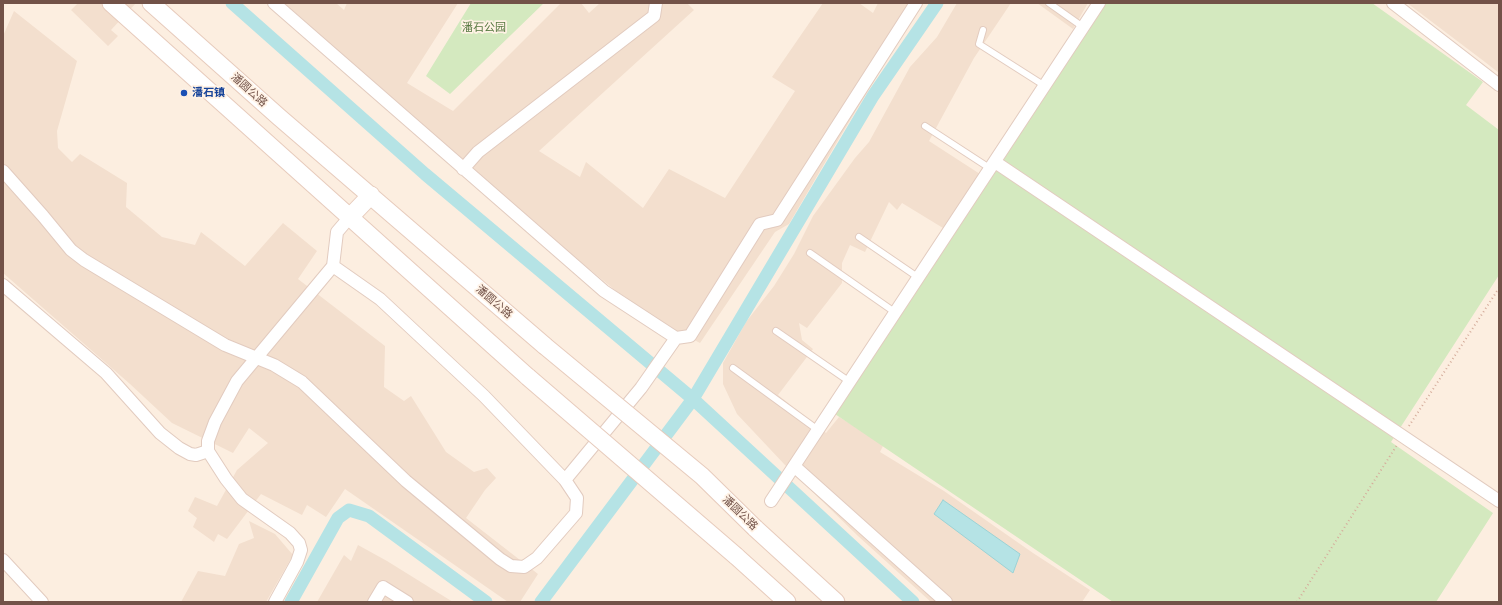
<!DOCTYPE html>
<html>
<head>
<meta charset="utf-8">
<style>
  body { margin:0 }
  #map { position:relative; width:1502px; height:605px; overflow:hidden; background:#fceee0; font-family:"Alegreya Sans",sans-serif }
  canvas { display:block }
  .frame { position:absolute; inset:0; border:4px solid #725248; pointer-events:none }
</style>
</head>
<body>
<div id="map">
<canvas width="1502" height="605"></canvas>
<div class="frame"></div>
</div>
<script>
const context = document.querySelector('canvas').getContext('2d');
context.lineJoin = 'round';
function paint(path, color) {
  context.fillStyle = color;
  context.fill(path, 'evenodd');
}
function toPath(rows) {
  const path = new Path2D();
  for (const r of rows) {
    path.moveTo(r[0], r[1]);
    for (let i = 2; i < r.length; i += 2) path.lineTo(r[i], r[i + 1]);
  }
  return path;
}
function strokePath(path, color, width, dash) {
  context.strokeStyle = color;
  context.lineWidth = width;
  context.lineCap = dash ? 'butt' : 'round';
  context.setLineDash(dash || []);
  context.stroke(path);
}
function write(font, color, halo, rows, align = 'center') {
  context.font = font + ' "Alegreya Sans","Noto Sans SC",sans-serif';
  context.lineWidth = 3.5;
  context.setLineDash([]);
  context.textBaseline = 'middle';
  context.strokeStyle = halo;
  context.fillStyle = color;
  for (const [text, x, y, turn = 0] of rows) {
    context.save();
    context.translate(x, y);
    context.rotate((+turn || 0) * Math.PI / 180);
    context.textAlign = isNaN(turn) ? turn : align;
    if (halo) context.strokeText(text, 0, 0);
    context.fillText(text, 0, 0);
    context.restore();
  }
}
paint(toPath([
  [78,3,136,3,111,30,118,36,108,46,71,10],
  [282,3,336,3,344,10,347,3,458,3,407,83,453,111,561,3,581,3,589,13,600,3,687,3,694,10,539,151,580,177,586,162,643,208,669,169,725,198,795,91,772,77,823,3,859,3,873,13,878,3,922,3,840,137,789,224,775,232,700,343,671,328,616,291,537,226],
  [957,3,1011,3,974,58,929,141,980,174,943,228,902,203,897,210,889,202,865,252,850,245,842,263,842,283,807,328,799,323,802,340,813,349,778,395,826,433,839,417,884,444,880,452,944,491,1033,553,1090,590,1082,602,931,602,858,536,785,465,737,414,723,384,723,363,746,322,774,286,794,254,813,216,855,158,869,142,910,67,937,37],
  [1037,3,1088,3,1073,29],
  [1407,3,1499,3,1499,73,1485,62],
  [14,11,77,61,57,131,58,148,72,162,80,154,127,183,126,207,162,237,195,245,201,232,245,266,283,223,317,251,298,279,385,346,384,387,404,401,411,396,446,452,474,472,487,468,496,478,485,490,466,518,538,574,520,602,508,602,345,489,326,517,307,505,302,515,261,494,227,539,218,534,214,542,193,527,197,518,188,511,195,497,217,506,237,470,268,443,249,428,233,453,172,423,130,384,3,273,3,36],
  [249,521,275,534,293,555,266,602,181,602,198,571,225,576,239,544,254,538],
  [358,545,387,561,453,602,317,602,344,555,351,561]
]), '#f3dfce');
paint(toPath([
  [471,3,544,3,450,94,426,76],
  [1102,3,1372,3,1483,82,1466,105,1499,130,1499,275,1391,442,1493,513,1436,602,1113,602,832,412]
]), '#d4e9bf');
const water = toPath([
  [943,500,1020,554,1013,573,934,514,943,500]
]);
paint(water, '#b5e3e5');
strokePath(water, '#9bd3d6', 1);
strokePath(toPath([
  [232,3,425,174,693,399,913,602],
  [291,602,338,518,349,510,369,516,486,602],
  [541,602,693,399,873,96,937,3]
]), '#b5e3e5', 13);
const service = toPath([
  [1049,3,1083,27],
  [983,30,979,44,1045,86],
  [925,126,991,169],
  [859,237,919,278],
  [810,253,896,313],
  [776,331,850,382],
  [733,368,818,430]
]);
const minor = toPath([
  [274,3,604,291,676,338,690,336,760,224,777,220,916,3],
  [1393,3,1499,85],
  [995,162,1499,501],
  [463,169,478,152,654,16,656,3],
  [3,171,43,216,71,250,84,260,225,345,274,365,302,382,406,481,500,559,511,566,524,567,537,558,576,513,577,498,565,480],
  [349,218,337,232,333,266,380,299,484,396,565,480,641,388,676,338],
  [3,285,106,373,160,433,179,448,190,454,196,455,208,451],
  [794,466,946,602],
  [771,501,1099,3],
  [3,560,42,602],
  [275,602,297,562,301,550,299,543,290,533,242,499,226,479,208,451,208,441,215,422,237,381,333,266],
  [374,602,383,587,407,602]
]);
const secondary = toPath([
  [111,3,528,377],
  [151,3,279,117,545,346],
  [349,218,371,195],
  [755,528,836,602],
  [736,556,787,602]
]);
strokePath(service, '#e2cbbf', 8);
strokePath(minor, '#e2cbbf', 14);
strokePath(secondary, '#e7cbbc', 19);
strokePath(toPath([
  [1409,426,1499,288],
  [1297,602,1397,445]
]), '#d5ac9b', 2, [1, 3]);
strokePath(service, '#fff', 6);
strokePath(minor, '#fff', 12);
strokePath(secondary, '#fff', 17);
const secondaryBridge = toPath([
  [545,346,702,476,755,528],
  [528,377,736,556]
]);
strokePath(secondaryBridge, '#e7cbbc', 19, []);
strokePath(secondaryBridge, '#fff', 17);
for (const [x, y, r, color] of [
  [184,93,4,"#1a4fb4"]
]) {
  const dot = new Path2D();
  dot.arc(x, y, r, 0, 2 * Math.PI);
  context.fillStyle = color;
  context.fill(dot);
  strokePath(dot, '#fff2e5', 1.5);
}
write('11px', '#567840', '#fff2e5', [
  ["潘石公园",484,28]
]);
write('11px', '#725248', '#fff2e5', [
  ["潘圆公路",249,90,42],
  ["潘圆公路",494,302,41],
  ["潘圆公路",740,513,44]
]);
write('bold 11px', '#164399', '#fff2e5', [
  ["潘石镇",192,93]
], 'left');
</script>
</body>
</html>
